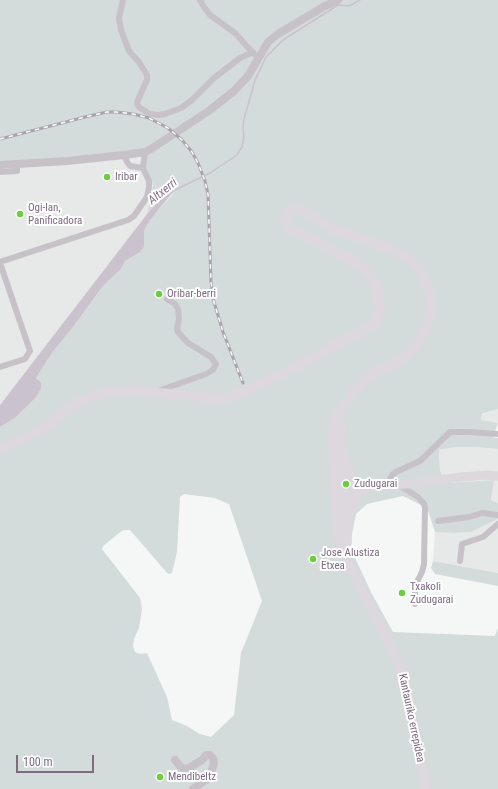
<!DOCTYPE html>
<html>
<head>
<meta charset="utf-8">
<style>
  body { margin:0 }
  #map { position:relative; width:498px; height:789px; overflow:hidden; background:#f5f7f6; font-family:"Roboto Condensed",sans-serif }
  canvas { display:block }
  .scale { position:absolute; left:16px; top:755px; width:78px; height:18px; box-sizing:border-box; border:2px solid #7f6a82; border-top:0; padding-left:5px; font-size:12px; line-height:14px; white-space:nowrap; color:#7f6a82; -webkit-text-stroke:3px #fff; paint-order:stroke }
</style>
</head>
<body>
<div id="map">
<canvas width="498" height="789"></canvas>
<div class="scale">100 m</div>
</div>
<script>
const context = document.querySelector('canvas').getContext('2d');
context.lineJoin = 'round';
function paint(path, color) {
  context.fillStyle = color;
  context.fill(path, 'evenodd');
}
function toPath(rows) {
  const path = new Path2D();
  for (const r of rows) {
    path.moveTo(r[0], r[1]);
    for (let i = 2; i < r.length; i += 2) path.lineTo(r[i], r[i + 1]);
  }
  return path;
}
function strokePath(path, color, width, dash) {
  context.strokeStyle = color;
  context.lineWidth = width;
  context.lineCap = dash ? 'butt' : 'round';
  context.setLineDash(dash || []);
  context.stroke(path);
}
function write(font, color, halo, rows, align = 'center') {
  context.font = font + ' "Roboto Condensed",sans-serif';
  context.lineWidth = 4;
  context.setLineDash([]);
  context.textBaseline = 'middle';
  context.strokeStyle = halo;
  context.fillStyle = color;
  for (const [text, x, y, turn = 0] of rows) {
    context.save();
    context.translate(x, y);
    context.rotate((+turn || 0) * Math.PI / 180);
    context.textAlign = isNaN(turn) ? turn : align;
    if (halo) context.strokeText(text, 0, 0);
    context.fillText(text, 0, 0);
    context.restore();
  }
}
paint(toPath([
  [136,156,142,157,146,160,146,167,153,185,147,214,0,405,0,167],
  [498,409,498,423,481,420,482,415],
  [456,447,476,447,498,449,498,503,491,500,493,480,445,483,440,470,439,450],
  [498,519,498,573,433,561,435,532,454,533,471,532]
]), '#e7e8e8');
paint(toPath([
  [0,0,498,0,498,409,482,414,481,420,498,423,493,437,498,438,498,449,476,447,456,447,439,450,440,470,445,483,494,480,491,500,498,503,498,519,471,532,454,533,435,532,427,508,403,496,367,504,356,514,350,544,356,560,372,594,393,632,495,636,498,628,498,789,0,789,0,427,15,418,23,410,36,378,52,353,73,327,103,286,121,269,125,261,138,253,144,247,144,231,147,225,158,210,174,193,163,196,147,214,153,185,146,167,146,160,142,157,136,156,0,167],
  [184,494,215,498,229,504,262,601,241,653,234,715,211,737,200,734,187,726,172,720,167,697,147,653,141,654,135,652,133,646,134,639,139,628,142,609,140,598,102,549,103,546,123,530,130,530,168,574,172,573,177,552,180,497],
  [433,561,498,573,498,586,435,574,431,568]
]), '#d4dbdb');
paint(toPath([
  [176,189,158,210,147,225,144,231,144,247,140,252,125,261,121,269,103,286,73,327,52,353,36,378,41,383,41,388,36,397,15,418,0,427,0,405,147,214,163,196,170,190]
]), '#cac2cd');
strokePath(toPath([
  [175,190,210,173,237,155,242,147,244,137,243,129,244,119,255,80,266,57,283,40,338,5,349,6,360,0]
]), '#cac2cd', 1.5);
strokePath(toPath([
  [123,0,119,18,121,30,129,51,139,62,147,75,147,80,137,102,137,104,140,108,150,114,158,115,165,114,181,108,192,100,214,78,240,58,253,52],
  [200,0,204,7,210,15,235,33,254,54],
  [124,155,127,162,130,166,143,168],
  [0,172,17,171,17,164],
  [0,262,128,220,134,216,147,197,149,187,149,181,143,168,145,152],
  [0,263,30,351,25,359,0,367],
  [158,391,206,374,213,370,216,364,211,357,188,343,178,332,177,328,179,319,178,309,175,304,167,299],
  [388,484,392,475,396,472,420,461,450,432,469,432,498,434],
  [397,484,418,497,424,504,425,508,424,564,422,572,415,586,415,604],
  [438,521,469,517,482,513,498,515],
  [460,561,462,544,483,537,498,524]
]), '#c7c1c8', 6);
strokePath(toPath([
  [0,165,67,161,124,155,145,152,151,149,210,110,234,91,248,76,268,42,278,34,325,6,338,0],
  [175,760,180,766,184,769,189,768,202,760,206,755,210,755,213,758,214,764,209,778,193,789]
]), '#c7c1c8', 8);
strokePath(toPath([
  [343,455,350,474,359,486,358,490],
  [344,484,353,486,408,484,461,477,487,475,498,476],
  [347,520,351,508,358,494,371,487]
]), '#ddd7de', 9);
strokePath(toPath([
  [341,424,340,435,347,542],
  [0,449,36,433,46,427,72,406,82,400,107,392,139,391,221,399,233,396,244,392,288,371,369,327,376,320,380,308,378,290,372,277,359,264,290,228,284,220,287,211,290,209,298,209,302,210,332,229,374,243,401,254,418,267,427,283,432,306,429,320,424,333,418,344,410,353,395,363,376,371,367,378,358,387,339,412,335,421,333,434,336,510,341,546,347,561,381,626,403,675,426,789]
]), '#ddd7de', 10);
const rail = toPath([
  [0,139,85,117,107,112,116,112,133,114,149,118,168,128,182,140,192,152,198,163,205,181,208,194,211,282,214,302,223,332,243,383]
]);
strokePath(rail, '#aba3ad', 3);
strokePath(rail, '#fff', 1.5, [4.5]);
for (const [x, y, r, color] of [
  [107,177,4,"#6cce3d"],
  [20,214,4,"#6cce3d"],
  [159,294,4,"#6cce3d"],
  [346,484,4,"#6cce3d"],
  [313,559,4,"#6cce3d"],
  [402,593,4,"#6cce3d"],
  [160,777,4,"#6cce3d"]
]) {
  const dot = new Path2D();
  dot.arc(x, y, r, 0, 2 * Math.PI);
  context.fillStyle = color;
  context.fill(dot);
  strokePath(dot, '#fff', 1.5);
}
write('11px', '#7f6a82', '#fff', [
  ["Iribar",115,177],
  ["Ogi-lan,",28,208],
  ["Panificadora",28,221],
  ["Oribar-berri",167,294],
  ["Zudugarai",354,484],
  ["Jose Alustiza",321,553],
  ["Etxea",321,566],
  ["Txakoli",410,587],
  ["Zudugarai",410,600],
  ["Mendibeltz",168,777]
], 'left');
write('11px', '#7f6a82', '#fff', [
  ["Kantauriko errepidea",411,718,78]
]);
write('italic 12px', '#83708b', '#fff', [
  ["Altxerri",163,192,-39]
]);
</script>
</body>
</html>
